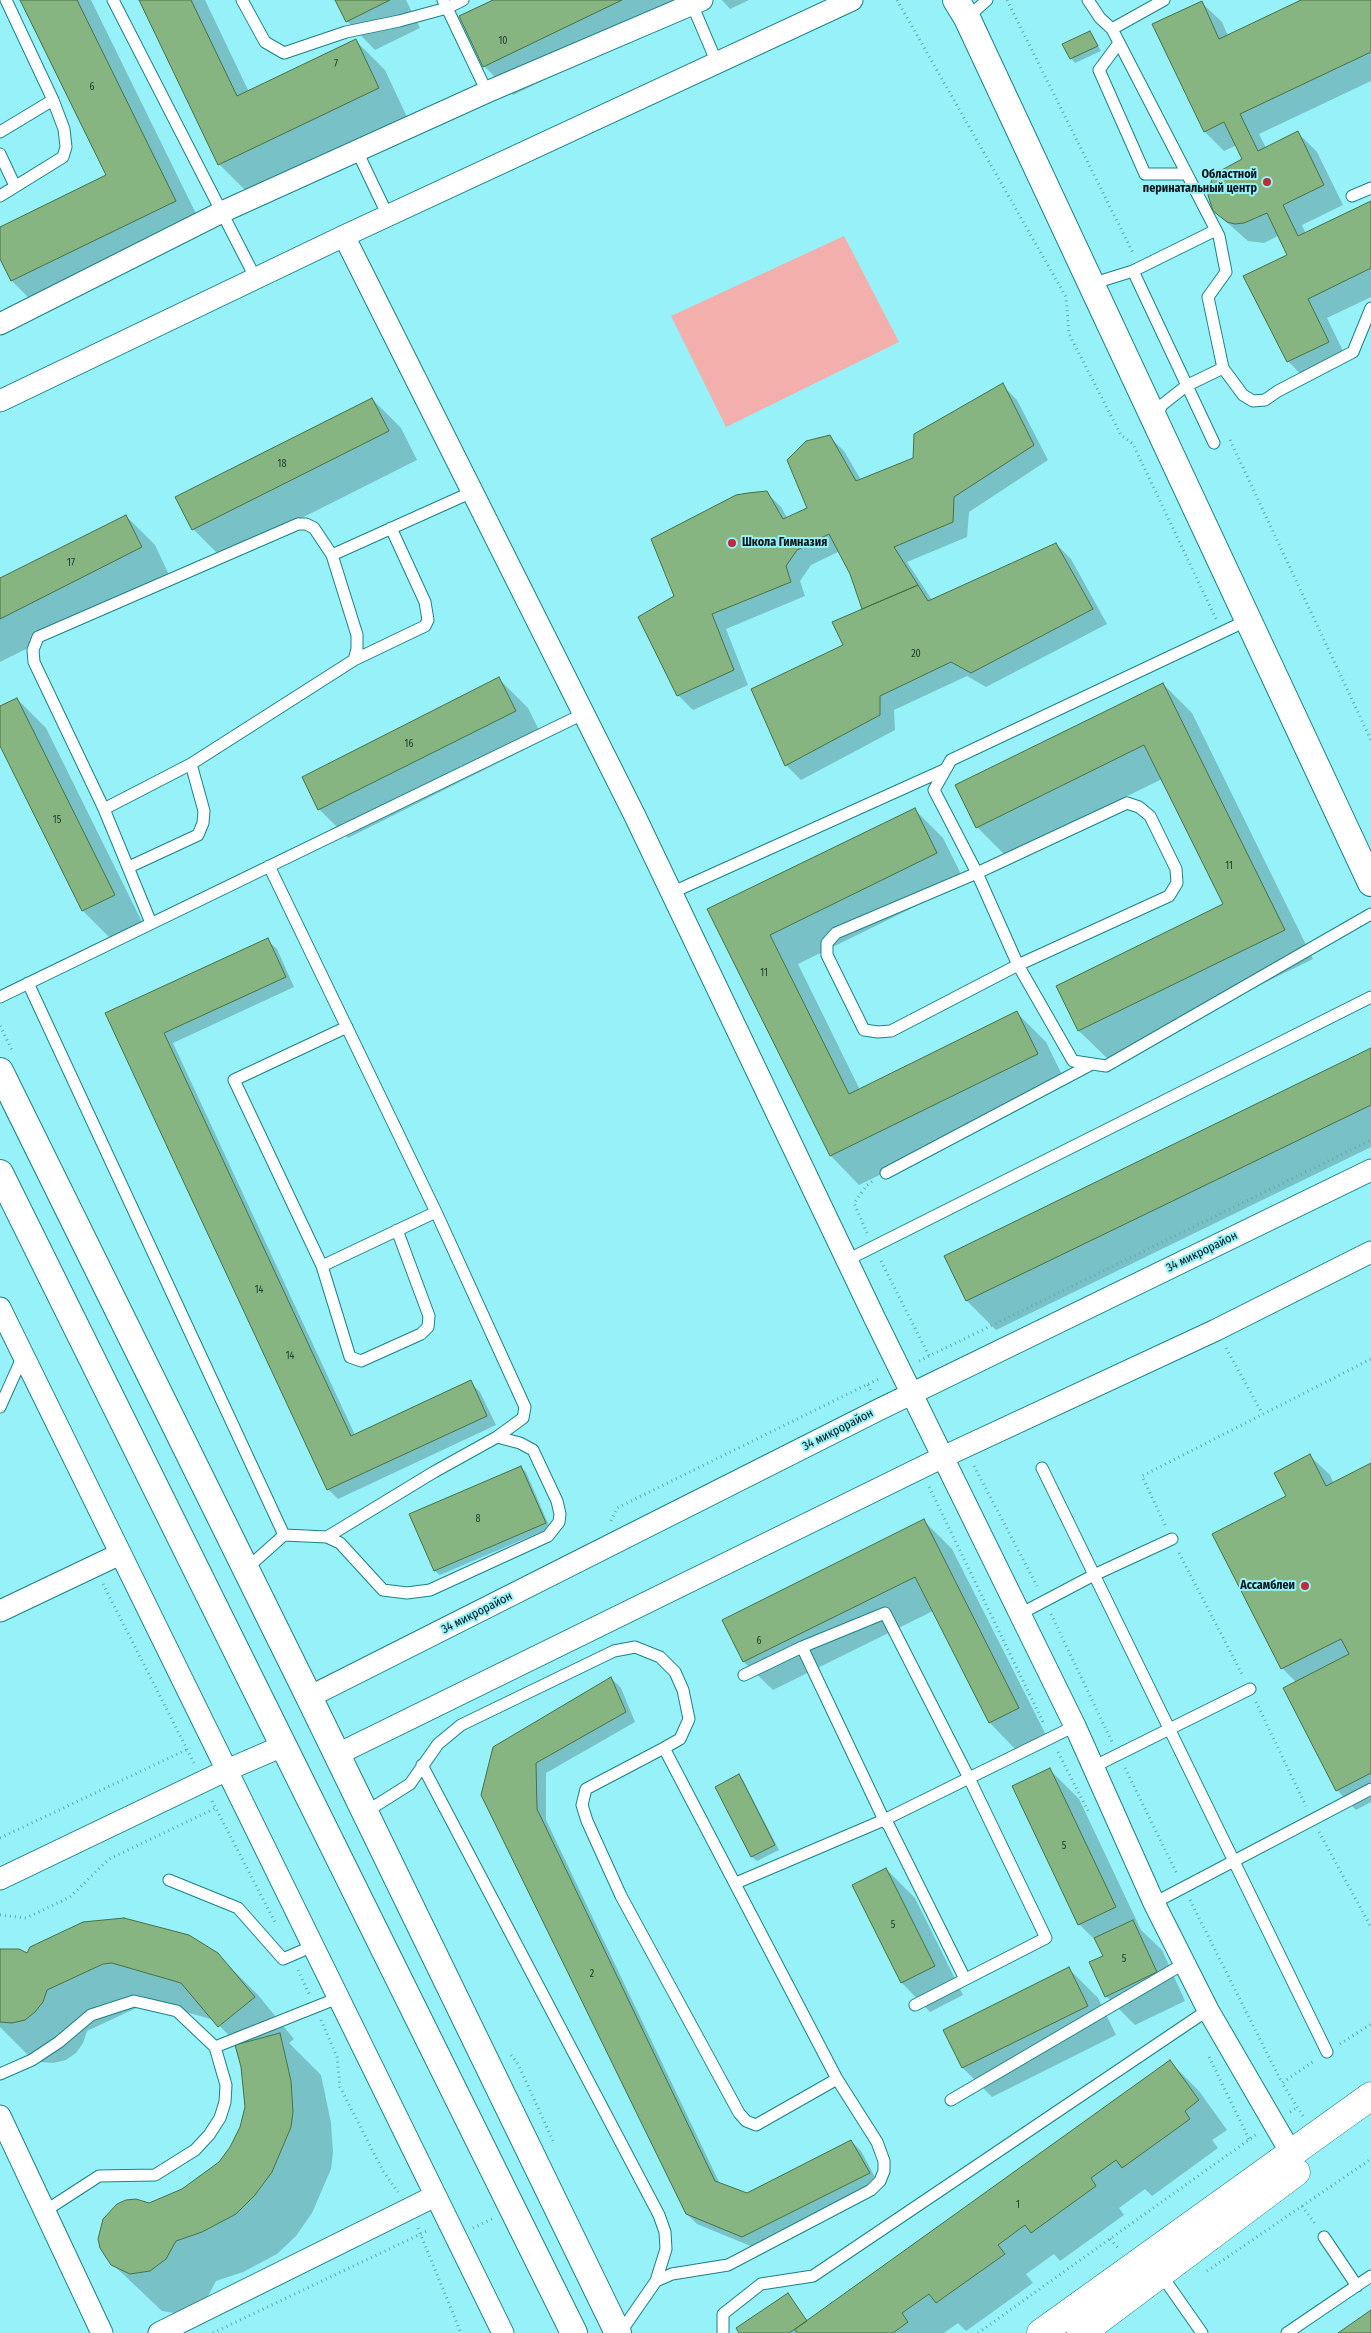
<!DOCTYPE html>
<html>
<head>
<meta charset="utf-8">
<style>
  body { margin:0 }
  canvas { display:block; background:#96f1f9 }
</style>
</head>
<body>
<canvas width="1371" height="2333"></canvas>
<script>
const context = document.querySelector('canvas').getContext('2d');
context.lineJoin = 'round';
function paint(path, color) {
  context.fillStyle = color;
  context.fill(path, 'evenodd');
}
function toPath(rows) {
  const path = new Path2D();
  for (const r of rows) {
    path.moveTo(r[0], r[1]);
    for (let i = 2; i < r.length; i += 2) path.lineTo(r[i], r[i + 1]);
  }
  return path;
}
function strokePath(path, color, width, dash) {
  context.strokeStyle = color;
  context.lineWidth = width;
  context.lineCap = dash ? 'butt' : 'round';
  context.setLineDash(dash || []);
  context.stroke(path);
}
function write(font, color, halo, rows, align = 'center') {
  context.font = font + ' "Fira Sans Condensed",sans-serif';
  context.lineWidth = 4;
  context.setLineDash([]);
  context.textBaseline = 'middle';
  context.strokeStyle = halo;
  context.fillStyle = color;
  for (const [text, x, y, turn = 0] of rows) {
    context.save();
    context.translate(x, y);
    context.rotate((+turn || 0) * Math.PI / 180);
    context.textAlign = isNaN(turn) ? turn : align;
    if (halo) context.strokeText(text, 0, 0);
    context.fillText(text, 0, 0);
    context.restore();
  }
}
paint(toPath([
  [844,236,899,342,726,427,671,316]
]), '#f3afac');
paint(toPath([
  [21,0,91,0,204,230,41,310,12,281,0,256,0,228,107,175],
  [140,0,205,0,249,92,356,41,385,70,407,117,248,193,219,164],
  [336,0,406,0,420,28,375,50,347,21],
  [496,0,678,0,684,13,513,95,484,66],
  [722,0,749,0,730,9],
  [1303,0,1371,0,1371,81,1259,134,1266,148,1298,133,1317,152,1343,205,1302,225,1306,234,1371,203,1371,297,1327,318,1348,361,1307,381,1288,361,1289,255,1280,235,1264,243,1248,241,1214,211,1243,159,1237,145,1224,151,1205,132,1202,3,1222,22,1228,36],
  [1090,32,1101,51,1075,63,1071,58],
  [1002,385,1017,400,1048,460,969,512,967,537,907,562,932,600,1056,544,1071,559,1107,624,986,687,967,676,894,710,895,730,801,780,786,765,864,610,851,573,840,551,811,565,800,581,805,596,726,629,748,685,693,710,678,695,676,597,766,492,781,507,788,519,809,509,829,436,844,451,861,480,914,459],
  [903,589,904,592,878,603,878,601],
  [372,399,401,428,417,460,222,558,193,529],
  [126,516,155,545,170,577,0,662,0,579],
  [499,679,528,708,544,740,348,838,319,809],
  [1163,684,1192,713,1313,959,1108,1059,1079,1031,1058,987,1225,905,1162,779,1006,856,977,827],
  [17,699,46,728,143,924,112,940,83,911,0,743,0,707],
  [914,809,943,838,965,882,798,964,860,1090,1017,1013,1046,1042,1066,1083,859,1185,831,1156,709,910],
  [267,940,277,949,294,987,173,1043,355,1435,470,1382,480,1392,496,1425,338,1499,328,1489,107,1014],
  [1371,1050,1371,1147,996,1330,967,1301,946,1257],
  [1310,1456,1330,1475,1334,1484,1371,1465,1371,1802,1356,1810,1337,1790,1297,1683,1282,1668,1288,1497],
  [521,1467,526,1472,550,1528,440,1575,435,1571,411,1515],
  [923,1520,952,1549,1047,1737,1018,1752,990,1723,933,1611,773,1690,744,1662,723,1620],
  [611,1678,621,1688,635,1722,546,1773,546,1820,720,2184,747,2195,851,2141,861,2151,878,2183,753,2247,697,2224,687,2214,482,1795],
  [1050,1770,1079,1799,1141,1930,1162,1950,1185,2001,1135,2025,1106,1996,1105,1956,1099,1944,1079,1924],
  [739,1776,743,1780,779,1850,757,1861,752,1857,717,1787],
  [886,1869,915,1898,963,1995,930,2012,902,1983],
  [0,1951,28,1954,217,1954,258,1995,294,2039,289,2043,321,2075,331,2123,333,2153,331,2169,312,2213,296,2236,277,2254,243,2272,216,2281,206,2300,181,2314,162,2311,105,2257,99,2238,149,2205,182,2190,220,2163,231,2148,241,2127,246,2107,238,2045,214,2020,154,2003,145,2004,87,2031,83,2043,76,2053,66,2060,53,2063,40,2062,29,2056,0,2027],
  [1069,1969,1098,1998,1116,2035,992,2097,963,2068],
  [1170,2062,1199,2091,1227,2130,1212,2140,1218,2148,1152,2196,1145,2189,1119,2208,1124,2215,1060,2261,1054,2254,1026,2274,1033,2283,966,2331,958,2323,944,2333,741,2333,788,2295,808,2322]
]), '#0003');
const building = toPath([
  [20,0,77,0,176,201,11,281,0,259,0,227,106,175,20,0],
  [139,0,191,0,237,96,356,39,379,88,218,165,139,0],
  [335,0,390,0,346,22,335,0],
  [493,0,622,0,483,67,459,16,493,0],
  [1301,0,1371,0,1371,52,1240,114,1258,151,1298,131,1324,185,1283,205,1298,236,1371,201,1371,268,1308,299,1329,342,1287,362,1243,276,1287,255,1267,213,1244,223,1235,224,1227,222,1213,211,1208,195,1212,178,1218,172,1242,159,1224,122,1204,132,1152,24,1202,1,1219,39,1301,0],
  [1090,31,1098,46,1070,59,1062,44,1090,31],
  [1003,383,1034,445,954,497,953,522,894,547,918,585,862,609,850,574,829,534,797,550,786,566,791,582,712,614,734,670,677,696,638,617,674,596,651,539,736,495,748,493,767,491,783,519,807,508,787,460,806,441,830,435,856,481,913,458,914,434,1003,383],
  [372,398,389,431,192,530,175,497,372,398],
  [126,515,142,547,0,619,0,578,126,515],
  [1056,543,1093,609,971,673,951,662,880,696,880,715,785,766,751,689,843,645,832,622,918,585,928,601,1056,543],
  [499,677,516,711,318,810,302,777,499,677],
  [1163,683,1285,930,1078,1031,1056,986,1223,904,1144,745,976,828,955,785,1163,683],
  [17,698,115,895,82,911,0,746,0,706,17,698],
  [915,808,937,853,770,935,849,1094,1017,1011,1038,1054,830,1156,707,909,915,808],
  [268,938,286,977,164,1033,351,1436,471,1380,487,1416,327,1490,105,1013,268,938],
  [1371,1048,1371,1105,966,1301,944,1256,1371,1048],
  [1310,1454,1326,1486,1371,1463,1371,1773,1336,1791,1283,1688,1349,1654,1341,1639,1281,1669,1212,1534,1286,1496,1274,1473,1310,1454],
  [521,1466,546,1523,434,1571,409,1514,521,1466],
  [924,1519,1019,1708,989,1723,915,1577,743,1662,722,1620,924,1519],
  [611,1677,626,1712,536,1763,537,1809,715,2181,747,2193,851,2140,870,2173,742,2237,686,2214,481,1795,493,1747,611,1677],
  [1050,1768,1116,1907,1078,1925,1012,1786,1050,1768],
  [739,1774,775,1845,751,1857,715,1787,739,1774],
  [886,1868,935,1966,901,1983,852,1885,886,1868],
  [124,1918,189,1935,218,1953,255,1997,218,2027,181,1983,112,1963,103,1964,47,1990,43,2002,35,2012,25,2020,12,2023,0,2022,0,1949,19,1949,27,1953,30,1947,83,1922,124,1918],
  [1133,1920,1157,1972,1105,1997,1089,1962,1103,1956,1094,1938,1133,1920],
  [1069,1967,1088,2006,962,2068,943,2030,1069,1967],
  [280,2033,291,2081,293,2112,291,2127,272,2172,255,2195,236,2214,202,2232,176,2241,166,2259,150,2271,130,2274,111,2265,100,2248,98,2239,103,2219,117,2204,126,2200,136,2199,149,2203,182,2189,219,2162,230,2147,240,2127,245,2107,241,2067,235,2045,280,2033],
  [1170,2060,1199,2100,1185,2111,1190,2119,1122,2168,1116,2160,1091,2178,1096,2186,1031,2233,1025,2225,998,2245,1005,2254,936,2303,929,2294,902,2313,908,2322,893,2333,797,2333,795,2329,1170,2060],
  [788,2293,807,2321,789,2333,739,2333,736,2328,788,2293],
  [1371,2310,1371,2333,1338,2333,1371,2310]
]);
paint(building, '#86b581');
strokePath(building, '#477243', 1);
const service = toPath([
  [113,0,256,279],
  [242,0,265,42,284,53,346,32,399,21,447,8,487,92],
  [443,0,447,8,463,0],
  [1088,0,1100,18,1112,29,1219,236,1226,272,1208,297,1223,368,1186,386,1162,405,1156,417],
  [691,2,717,63],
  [967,18,987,0],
  [1112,29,1164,0],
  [1119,43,1099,70,1145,174,1187,174],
  [0,132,53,100],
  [357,151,388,216],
  [0,154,15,186],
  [0,196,63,157,66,147,64,129,53,100,6,0],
  [1352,196,1371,188],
  [1133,271,1214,443],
  [1091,284,1133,271,1216,230],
  [1223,368,1243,395,1253,401,1265,400,1278,391,1353,352,1371,308],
  [298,524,306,524,314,528,332,555,357,635,357,649,354,660,191,764,104,809,34,662,33,650,38,637,298,524],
  [332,555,472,492],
  [1248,620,951,760,934,790,977,873,1018,965,1073,1061,1106,1066,1371,914],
  [354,660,425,626,428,620,425,602,391,528],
  [1127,803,1139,807,1150,816,1176,869,1177,883,1169,896,1018,965,891,1031,878,1032,864,1030,827,955,827,943,836,933,977,873,1127,803],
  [104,809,151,923],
  [269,866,436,1212,525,1407,523,1418,497,1437,434,1472,327,1537],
  [129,867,198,835,203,823,204,811,191,764],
  [671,893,944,770],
  [28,983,284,1535,245,1570],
  [0,997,583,714],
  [347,1027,234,1080,322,1266,436,1212],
  [886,1173,1092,1064],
  [847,1260,1371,997],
  [322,1266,350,1357,361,1361,421,1334,428,1327,429,1316,397,1230],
  [0,1407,23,1356],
  [1042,1468,1327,2052],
  [284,1535,327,1537,340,1543,383,1590,407,1593,430,1590,548,1536,559,1522,560,1514,557,1501,533,1450,520,1443,497,1437],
  [1020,1614,1094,1575,1172,1539],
  [802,1647,884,1820,889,1826,965,1979],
  [664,1748,837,2079,756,2125,746,2121,739,2113,621,1896,587,1821,582,1805,586,1789,664,1748],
  [422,1765,659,2215,665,2232,666,2249,656,2281],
  [1093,1767,1250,1689],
  [364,1813,410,1784,438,1744,461,1725,614,1651,635,1647,660,1657,675,1672,683,1690,689,1719,680,1739,664,1748],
  [169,1880,238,1908,283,1959,313,1946],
  [736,1883,884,1820,969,1778,885,1613,802,1647,744,1675],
  [1154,1903,1371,1789],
  [915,2005,1046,1938,969,1778,1075,1726],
  [0,2074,32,2060,59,2042,91,2015,134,2001,177,2011,215,2047,338,1998],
  [951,2100,1185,1963],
  [45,2211,99,2176,155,2175,195,2150,209,2135,220,2118,225,2102,226,2085,215,2047],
  [1324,2237,1357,2286],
  [1160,2273,1202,2333],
  [620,2333,656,2281,672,2274,728,2265,871,2190,880,2181,884,2171,884,2161,877,2142,837,2079],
  [723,2333,723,2314,761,2284,813,2276,1208,2010],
  [1287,2333,1371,2276]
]);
const minor = toPath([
  [344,236,634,814,875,1319,1075,1726,1154,1903,1208,2010,1291,2153],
  [0,324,222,212,487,92,702,0],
  [0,401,344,236,852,0],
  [0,1308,503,2333],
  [0,1611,120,1554],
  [309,1697,878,1410,1371,1170],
  [336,1755,943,1457,1216,1330,1371,1252],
  [0,1879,227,1770,285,1745],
  [0,2116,102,2333],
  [159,2333,435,2196]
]);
const tertiary = toPath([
  [956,0,967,18,1371,883],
  [0,1071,309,1697,618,2333],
  [0,1173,574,2333]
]);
const secondary = toPath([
  [1041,2333,1371,2096],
  [1081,2333,1296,2172]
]);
strokePath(service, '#1a8289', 13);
strokePath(minor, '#1a8289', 23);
strokePath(tertiary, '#1a8289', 28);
strokePath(secondary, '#1a8289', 29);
strokePath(toPath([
  [897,0,1066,297,1069,334,1121,435,1133,444,1216,619],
  [1007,0,1134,255],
  [1230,440,1371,740],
  [0,1026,13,1052],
  [867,1233,854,1203,867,1185,874,1180],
  [881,1261,929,1356],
  [1226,1348,1262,1413],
  [919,1361,1371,1140],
  [868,1384,881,1378],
  [974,1466,1037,1586],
  [929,1487,1044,1724],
  [611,1521,617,1508,868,1384,871,1392],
  [1165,1525,1142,1476,1371,1359],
  [1179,1553,1243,1676],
  [103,1584,194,1763],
  [1051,1614,1112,1742],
  [1256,1702,1306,1806],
  [1058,1752,1089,1813],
  [1125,1768,1177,1874],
  [212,1801,276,1924],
  [1319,1832,1371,1927],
  [0,1838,190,1748],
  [1190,1900,1282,2083],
  [0,1915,26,1918,70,1897,109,1859,216,1808],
  [298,1970,309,1994],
  [321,2020,337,2057,340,2087,383,2171,398,2192],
  [1340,2044,1371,2024],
  [511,2055,518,2064,554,2143],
  [1209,2057,1249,2139],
  [1290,2112,1298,2107],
  [1303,2116,1282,2083,1314,2061],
  [1302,2206,1316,2225],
  [418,2228,461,2333],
  [473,2228,492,2219],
  [1110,2239,1119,2249],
  [1207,2271,1371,2159],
  [213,2333,429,2230],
  [978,2333,1257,2134]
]), '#64a8ae', 3, [1, 4]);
strokePath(service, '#fff', 11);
strokePath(minor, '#fff', 21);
strokePath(tertiary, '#fff', 26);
strokePath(secondary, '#fff', 28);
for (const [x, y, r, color] of [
  [1267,182,5,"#bd2d38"],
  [732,543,5,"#bd2d38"],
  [1305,1586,5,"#bd2d38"]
]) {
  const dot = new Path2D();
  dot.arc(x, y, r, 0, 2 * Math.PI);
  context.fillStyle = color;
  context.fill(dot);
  strokePath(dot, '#96f1f9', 2);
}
write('10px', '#223c31', null, [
  ["10",503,41],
  ["7",336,64],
  ["6",92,87],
  ["18",282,464],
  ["17",71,563],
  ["20",916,654],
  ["16",409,744],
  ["15",57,820],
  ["11",1229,866],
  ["11",764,973],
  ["14",259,1290],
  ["14",290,1356],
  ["8",478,1519],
  ["6",759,1641],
  ["5",1064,1846],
  ["5",893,1925],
  ["5",1124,1959],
  ["2",592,1974],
  ["1",1018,2205]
]);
write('bold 12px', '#001316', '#96f1f9', [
  ["Областной",1257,175],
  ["перинатальный центр",1257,189],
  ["Школа Гимназия",742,543,"left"],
  ["Ассамблеи",1295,1586]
], 'right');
write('12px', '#001316', '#96f1f9', [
  ["34 микрорайон",1202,1252,-26],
  ["34 микрорайон",838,1430,-27],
  ["34 микрорайон",477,1613,-27]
]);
</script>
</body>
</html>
